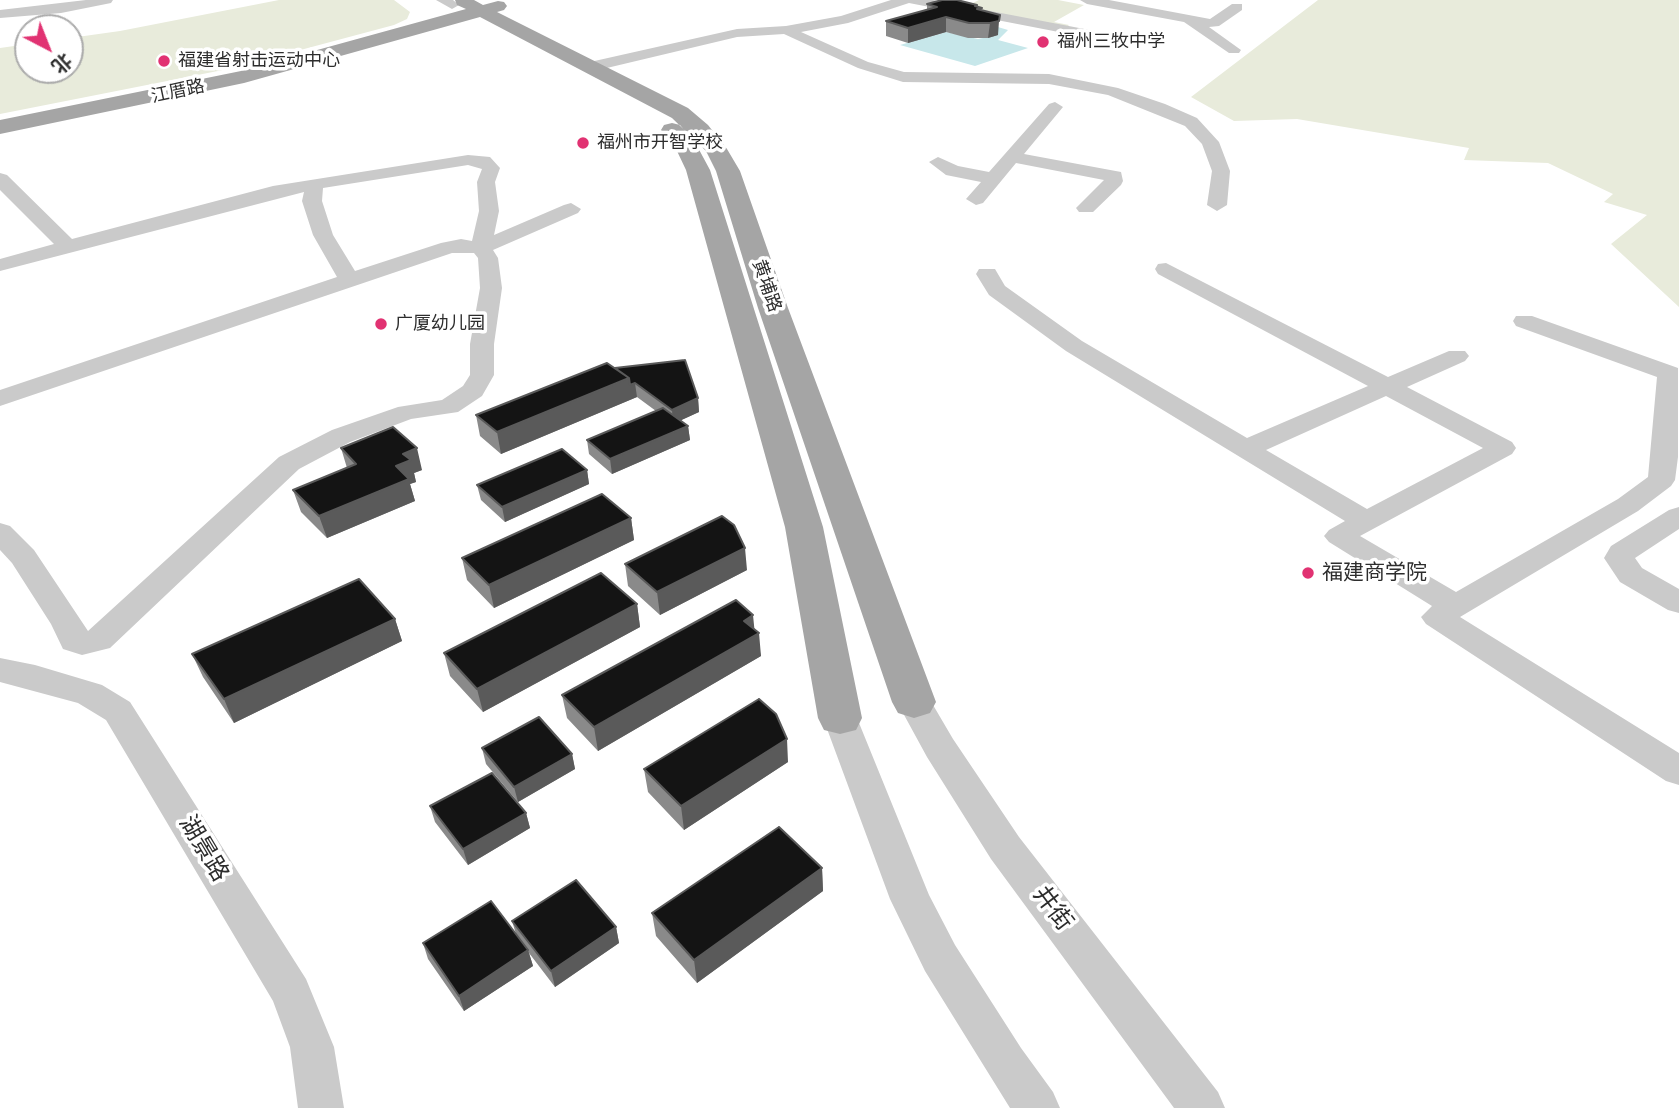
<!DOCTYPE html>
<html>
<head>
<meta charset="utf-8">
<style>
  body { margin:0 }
  #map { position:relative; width:1679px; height:1108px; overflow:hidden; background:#fff; font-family:"DM Sans","Noto Sans SC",sans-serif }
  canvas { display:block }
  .north { position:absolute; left:14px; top:14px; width:70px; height:70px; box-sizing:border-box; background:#fff; border:2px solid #ababab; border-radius:50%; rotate:138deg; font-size:19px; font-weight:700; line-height:28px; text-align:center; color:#2d2d2d }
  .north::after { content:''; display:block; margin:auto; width:24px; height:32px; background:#e13272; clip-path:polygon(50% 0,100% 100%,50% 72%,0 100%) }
</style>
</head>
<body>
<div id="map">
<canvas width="1679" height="1108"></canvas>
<div class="north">北</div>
</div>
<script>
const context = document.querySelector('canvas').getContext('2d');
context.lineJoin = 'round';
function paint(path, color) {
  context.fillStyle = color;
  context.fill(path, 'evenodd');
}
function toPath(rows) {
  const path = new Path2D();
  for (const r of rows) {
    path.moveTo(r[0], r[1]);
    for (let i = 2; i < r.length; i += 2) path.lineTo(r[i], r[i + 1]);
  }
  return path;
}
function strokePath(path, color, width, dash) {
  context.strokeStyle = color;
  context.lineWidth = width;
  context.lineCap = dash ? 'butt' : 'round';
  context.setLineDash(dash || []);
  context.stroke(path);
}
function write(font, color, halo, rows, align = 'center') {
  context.font = font + ' "DM Sans","Noto Sans SC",sans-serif';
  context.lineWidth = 7;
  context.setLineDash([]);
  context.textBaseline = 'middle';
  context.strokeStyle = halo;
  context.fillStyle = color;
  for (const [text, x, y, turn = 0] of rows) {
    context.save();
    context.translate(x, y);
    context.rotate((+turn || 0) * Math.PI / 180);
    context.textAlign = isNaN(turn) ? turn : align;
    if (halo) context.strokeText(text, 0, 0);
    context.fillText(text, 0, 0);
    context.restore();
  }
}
paint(toPath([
  [279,0,394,0,410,12,407,19,394,25,233,68,0,114,0,48,28,44,28,70,70,70,70,38,120,31],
  [979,0,1058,0,1084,5,1054,22,1069,25,1066,28,960,9],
  [1318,0,1679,0,1679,307,1611,244,1647,215,1604,202,1613,194,1548,163,1464,160,1469,148,1297,119,1234,121,1191,97]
]), '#e8ebdb');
paint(toPath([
  [981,22,1008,30,998,40,1028,48,975,66,900,45,946,32,978,39,998,35,998,30]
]), '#c7e7ea');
paint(toPath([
  [86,0,113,0,111,3,61,13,0,18,0,10,86,0],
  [436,0,453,0,459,5,452,9,436,0],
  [891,0,933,0,1100,32,1107,36,1100,40,909,3,848,23,801,32,868,62,904,72,1049,74,1118,88,1165,104,1197,118,1219,142,1230,171,1227,205,1217,211,1207,205,1212,171,1202,144,1185,126,1108,95,1049,84,903,82,858,68,784,34,737,37,590,72,582,67,590,62,737,29,786,26,841,16,891,0],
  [1080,0,1109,0,1210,19,1232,4,1242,4,1242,10,1219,26,1209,27,1241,50,1239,53,1229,53,1184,22,1087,4,1080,0],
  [1055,102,1063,107,1024,154,1121,172,1123,181,1121,185,1093,212,1079,212,1076,208,1104,180,1016,163,983,203,976,205,966,199,981,182,946,175,929,162,938,157,958,166,989,172,1049,104,1055,102],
  [468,155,490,157,500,168,495,182,499,211,494,235,564,205,571,203,581,209,578,213,493,250,498,258,502,288,494,344,494,375,482,396,458,412,411,419,350,442,299,469,110,648,82,655,63,649,51,624,12,563,0,550,0,523,10,526,34,550,88,631,279,457,332,430,398,407,442,400,463,386,470,375,470,344,480,288,478,258,474,253,452,253,0,406,0,390,337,277,313,235,302,201,304,192,0,271,0,259,54,244,0,190,0,173,7,175,72,239,273,186,468,155],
  [468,165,482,169,477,182,479,211,472,241,461,239,441,243,355,271,333,235,322,201,323,188,468,165],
  [1166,263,1388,377,1449,351,1465,351,1469,356,1465,361,1407,387,1512,442,1516,448,1512,454,1360,536,1456,592,1618,499,1648,477,1657,377,1516,326,1513,321,1516,316,1532,316,1678,368,1678,457,1675,480,1671,486,1638,511,1460,617,1679,753,1679,785,1666,781,1426,624,1421,617,1432,606,1329,542,1324,536,1329,530,1345,521,1066,351,989,295,976,274,979,269,995,269,1005,286,1082,341,1247,438,1368,386,1158,274,1155,269,1158,264,1166,263],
  [1386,396,1483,448,1367,509,1266,450,1386,396],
  [1679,507,1679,529,1635,558,1642,568,1679,589,1679,613,1668,610,1620,582,1604,558,1611,546,1669,510,1679,507],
  [0,658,35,665,102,685,130,702,306,979,334,1047,344,1108,298,1108,290,1047,273,1001,106,720,78,703,0,682,0,658],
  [914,690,926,693,953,739,1019,837,1218,1092,1225,1108,1174,1108,991,859,927,757,897,702,902,693,914,690],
  [840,705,852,709,857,718,929,895,955,945,1021,1048,1053,1092,1060,1108,1010,1108,925,971,890,899,823,718,828,709,840,705]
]), '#cacaca');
paint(toPath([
  [455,0,474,0,483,5,498,1,504,2,507,6,504,10,497,12,688,108,708,125,727,149,740,171,788,308,936,702,930,713,914,718,898,713,892,702,758,308,716,171,706,151,672,118,480,17,244,83,0,134,0,120,241,71,466,9,457,5,455,0],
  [672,123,680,125,696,144,710,170,823,527,862,718,856,730,840,734,824,730,818,718,785,527,686,170,677,151,661,130,664,125,672,123]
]), '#a5a5a5');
paint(toPath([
  [927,4,977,5,998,35,988,38,968,38,946,32,908,43,886,36,886,21,927,10],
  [615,368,698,398,699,412,681,420,688,426,690,440,612,474,589,454,587,440,656,411,637,397,501,454,480,436,476,415],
  [341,448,422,470,414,473,416,482,410,484,415,501,327,538,301,512,293,490,347,468],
  [587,470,589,484,505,522,481,500,477,485],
  [631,518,634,540,494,608,467,580,462,558],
  [625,564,747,570,660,615,628,586],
  [637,604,640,627,483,712,450,676,444,653],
  [395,619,402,641,234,723,203,677,192,654],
  [754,629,761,656,598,751,567,718,562,695],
  [482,748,572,754,575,769,518,802,486,764],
  [788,762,684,830,648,792,644,769],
  [430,806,526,813,530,828,468,865,435,822],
  [822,868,823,891,697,983,656,936,652,913],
  [512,921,616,927,619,943,555,987,529,953,533,966,464,1011,428,959,423,943,516,934]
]), '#8a8a8a');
paint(toPath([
  [946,17,946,32,908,43,908,28],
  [999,21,998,35,988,38,990,23],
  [629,378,635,383,637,397,501,454,497,432],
  [698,398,699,412,673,424,672,410],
  [688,426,690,440,612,474,610,459],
  [417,448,422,470,414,473,416,482,410,484,415,501,327,538,319,516,396,466,403,454],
  [587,470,589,484,505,522,502,507],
  [631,518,634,540,494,608,489,585],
  [745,548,747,570,660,615,657,592],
  [637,604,640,627,483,712,477,689],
  [753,615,755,635,759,633,761,656,598,751,594,727,744,621],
  [395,619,402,641,234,723,224,699],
  [787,739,788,762,684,830,681,806],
  [572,754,575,769,518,802,514,787],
  [526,813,530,828,468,865,463,849],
  [822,868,823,891,697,983,694,960],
  [616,927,619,943,555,987,551,971],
  [528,950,533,966,464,1011,459,996]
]), '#5a5a5a');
const building = toPath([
  [942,0,957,0,977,5,975,6,982,8,977,9,1000,15,999,21,990,23,969,23,946,17,908,28,886,21,937,7,927,4,942,0],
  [685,360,698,398,672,410,635,383,630,385,629,378,615,368,685,360],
  [607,363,629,378,497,432,476,415,607,363],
  [663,408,688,426,610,459,587,440,663,408],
  [393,427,417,448,403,454,411,460,396,466,409,479,319,516,293,490,356,464,341,448,393,427],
  [562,449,587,470,502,507,477,485,562,449],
  [602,494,631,518,489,585,462,558,602,494],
  [722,516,734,525,745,548,657,592,625,564,722,516],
  [601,573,637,604,477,689,444,653,601,573],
  [359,579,395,619,224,699,192,654,359,579],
  [736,600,753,615,744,621,759,633,594,727,562,695,736,600],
  [759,699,776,714,787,739,681,806,644,769,759,699],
  [539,717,572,754,514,787,482,748,539,717],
  [492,773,526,813,463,849,430,806,492,773],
  [779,827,822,868,694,960,652,913,779,827],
  [576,880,616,927,551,971,512,921,576,880],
  [491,901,528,950,459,996,423,943,491,901]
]);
paint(building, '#141414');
strokePath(building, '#5a5a5a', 2);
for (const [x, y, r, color] of [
  [1043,42,7,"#e13272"],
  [164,61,7,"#e13272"],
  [583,143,7,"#e13272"],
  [381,324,7,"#e13272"],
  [1308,573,7,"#e13272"]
]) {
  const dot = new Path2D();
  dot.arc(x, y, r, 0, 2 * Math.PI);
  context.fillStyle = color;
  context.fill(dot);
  strokePath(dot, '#fff', 2.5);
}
write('18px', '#2d2d2d', '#fff', [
  ["福州三牧中学",1057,42],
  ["福建省射击运动中心",178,61],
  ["福州市开智学校",597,143],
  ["广厦幼儿园",395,324]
], 'left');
write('18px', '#2d2d2d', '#fff', [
  ["江厝路",178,92,-12],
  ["黄埔路",766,286,71]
]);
write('21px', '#2d2d2d', '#fff', [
  ["福建商学院",1322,573]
], 'left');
write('24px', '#2d2d2d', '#fff', [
  ["湖景路",203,849,59],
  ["井街",1052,909,53]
]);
</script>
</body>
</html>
